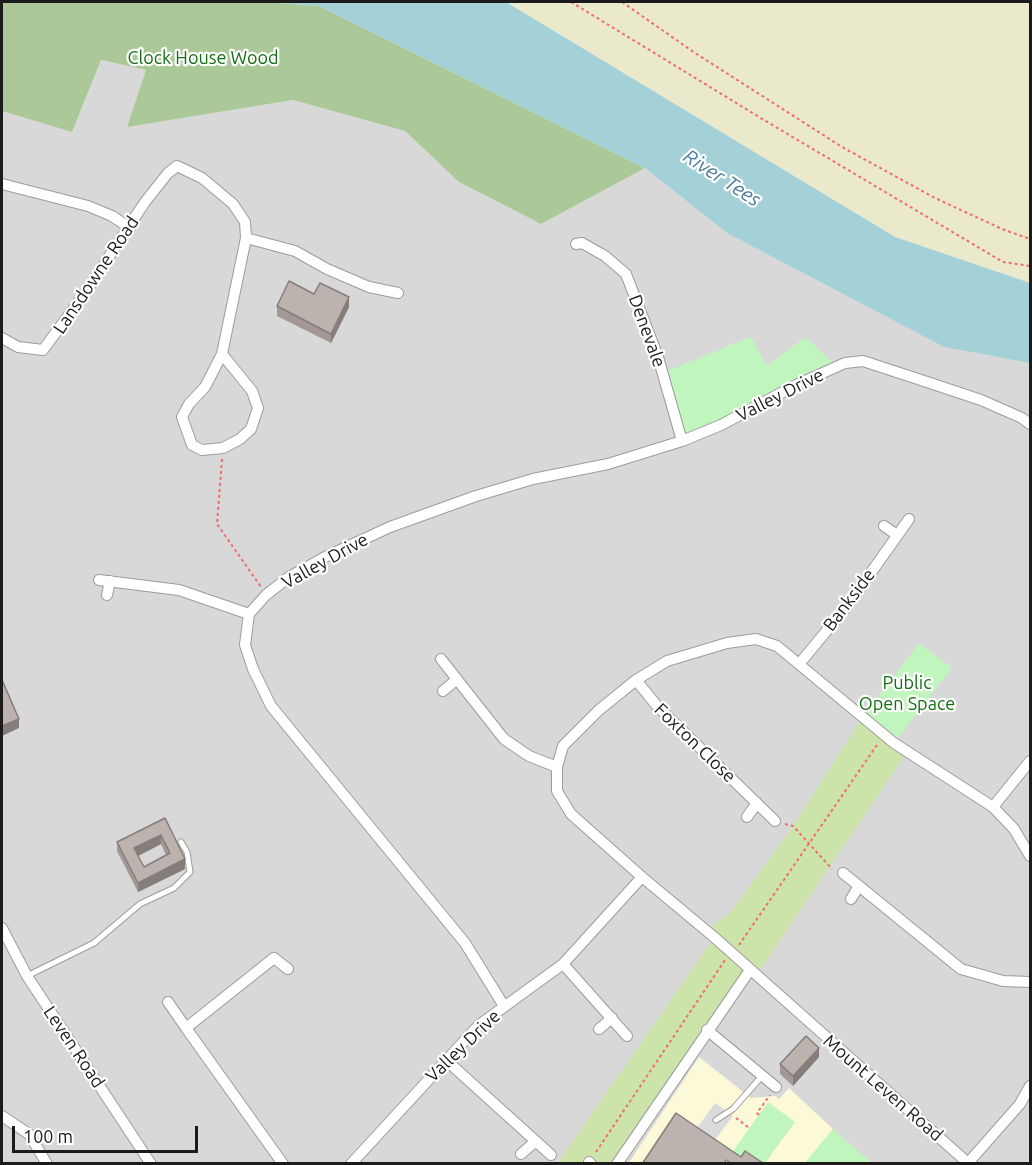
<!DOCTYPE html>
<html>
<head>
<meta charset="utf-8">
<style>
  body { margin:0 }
  #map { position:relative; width:1032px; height:1165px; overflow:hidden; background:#ece7e1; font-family:Ubuntu,sans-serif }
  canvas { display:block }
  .frame { position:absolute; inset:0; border:3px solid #1b1b1b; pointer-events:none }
  .scale { position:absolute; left:12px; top:1126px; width:186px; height:27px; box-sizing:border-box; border:3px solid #1b1b1b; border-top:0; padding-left:8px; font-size:18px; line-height:21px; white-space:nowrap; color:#1b1b1b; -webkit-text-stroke:4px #fff; paint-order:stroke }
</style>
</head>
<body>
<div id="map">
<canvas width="1032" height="1165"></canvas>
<div class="frame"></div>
<div class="scale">100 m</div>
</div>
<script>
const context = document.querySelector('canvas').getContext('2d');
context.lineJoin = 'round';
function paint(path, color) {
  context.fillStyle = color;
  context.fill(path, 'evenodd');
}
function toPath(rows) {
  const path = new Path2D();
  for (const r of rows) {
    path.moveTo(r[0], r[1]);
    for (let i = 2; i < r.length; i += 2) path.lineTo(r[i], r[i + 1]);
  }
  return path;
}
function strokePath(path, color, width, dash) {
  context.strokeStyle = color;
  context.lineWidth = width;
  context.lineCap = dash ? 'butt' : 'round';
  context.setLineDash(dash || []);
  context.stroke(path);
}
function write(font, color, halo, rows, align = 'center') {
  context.font = font + ' Ubuntu,sans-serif';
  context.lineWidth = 4.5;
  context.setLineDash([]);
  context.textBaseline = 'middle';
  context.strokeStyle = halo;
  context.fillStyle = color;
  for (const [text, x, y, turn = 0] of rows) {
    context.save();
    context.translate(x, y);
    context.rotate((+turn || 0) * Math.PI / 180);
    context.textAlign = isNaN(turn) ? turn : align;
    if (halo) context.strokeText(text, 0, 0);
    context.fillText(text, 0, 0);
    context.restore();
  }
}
paint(toPath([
  [101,60,146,70,127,127,293,100,405,131,459,182,541,224,645,168,727,233,944,347,1030,363,1030,1163,2,1163,2,111,72,132]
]), '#d9d8d8');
paint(toPath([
  [699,1057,751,1098,775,1096,779,1099,789,1088,833,1129,805,1163,628,1164]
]), '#fcf9d9');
paint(toPath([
  [506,2,1030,2,1030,283,895,237]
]), '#eae9cc');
paint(toPath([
  [862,718,907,752,756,976,750,971,619,1163,557,1164,714,938,707,931,732,911,793,826]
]), '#cce4a9');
paint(toPath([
  [2,2,264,2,319,6,645,168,541,224,459,182,405,131,293,100,127,127,146,70,101,60,72,132,2,111]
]), '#abc998');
paint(toPath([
  [751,337,767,366,805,337,837,366,682,441,662,373],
  [919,643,952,668,894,743,862,718],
  [768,1102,795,1122,765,1163,744,1163,731,1154],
  [833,1129,872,1163,805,1163]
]), '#c0f5be');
paint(toPath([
  [715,1103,733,1116,711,1145,694,1132]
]), '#dbdbdb');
paint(toPath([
  [264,2,506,2,895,237,1030,283,1030,363,944,347,727,233,645,168,319,6]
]), '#a3d1d7');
const service = toPath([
  [27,976,94,943,140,904,174,888,190,872,187,852,181,842],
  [716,1120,733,1109,762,1076]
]);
const minor = toPath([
  [2,184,88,206,112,216,130,228],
  [246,238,295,251,327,269,369,287,398,293],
  [576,244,582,243,605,256,626,274,658,357,682,441],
  [2,338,18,347,43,350,85,293,145,202,168,173,177,166,202,178,233,204,245,222,246,238,222,354,205,387,189,404,182,417,192,445,202,450,223,448,240,439,251,429,258,408,252,391,222,354],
  [884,526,897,535],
  [99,580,179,590,249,614],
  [107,595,110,581],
  [441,659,504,739,529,756,557,767],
  [800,663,848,605,909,519],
  [636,680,657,706,775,821],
  [443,691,456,680],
  [993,807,1030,761],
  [747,817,757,803],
  [843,873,961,969,1003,981,1030,982],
  [642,877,571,814,557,791,557,767,563,746,599,710,636,680,667,661,727,643,756,639,777,646,894,743,993,807,1014,829,1030,856],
  [851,899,859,886],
  [2,928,27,976,151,1164],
  [563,964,627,1036],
  [168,1002,186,1028],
  [504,1006,465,943,271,706,253,669,245,645,249,614,266,595,289,577,325,557,390,527,476,496,533,479,608,464,682,441,721,425,796,385,845,363,863,361,927,382,981,400,1022,418,1030,424],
  [599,1029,612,1018],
  [707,1030,776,1087],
  [446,1060,551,1155],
  [2,1116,29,1134,47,1164],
  [521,1154,536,1141],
  [589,1162,591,1164],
  [968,1163,1020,1104,1030,1086],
  [283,1164,186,1028,274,958,288,969],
  [351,1164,479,1025,563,964,642,877,714,937,969,1164],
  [617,1164,750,970]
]);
strokePath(service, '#9c9c9c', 7);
strokePath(minor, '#9c9c9c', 12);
strokePath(toPath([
  [571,2,764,120,1003,262,1030,266],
  [622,2,695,53,842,147,935,198,1002,229,1030,239],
  [222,459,217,524,261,587],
  [785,824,793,826,832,869],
  [739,945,877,745],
  [759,1115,757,1113,770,1095],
  [736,1118,749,1128],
  [596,1152,725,960]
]), '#f06d6d', 2, [3, 3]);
strokePath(service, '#fff', 5);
strokePath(minor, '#fff', 10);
paint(toPath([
  [314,294,349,307,331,343,277,316,277,306],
  [165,818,185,869,138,892,117,851,117,842],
  [161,844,166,855,144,867,138,856],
  [819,1057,793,1086,780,1074,780,1064]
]), '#a29996');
paint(toPath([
  [349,297,349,307,331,343,331,334],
  [19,719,19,728,2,736,2,726],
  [161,835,161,844,134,858,134,848],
  [185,859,185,869,138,892,138,883],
  [819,1048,819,1057,793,1086,793,1076]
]), '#847d7a');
const building = toPath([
  [289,281,314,294,320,283,349,297,331,334,277,306,289,281],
  [2,680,19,719,2,726,2,680],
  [165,818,185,859,138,883,117,842,165,818],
  [161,835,170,853,144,867,134,848,161,835],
  [806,1036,819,1048,793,1076,780,1064,806,1036],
  [676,1113,741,1157,745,1151,763,1163,732,1164,726,1160,724,1164,642,1164,676,1113]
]);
paint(building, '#bcb2ae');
strokePath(building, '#847d7a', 1.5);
write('18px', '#137012', '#fff', [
  ["Clock House Wood",203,58],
  ["Public",907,683],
  ["Open Space",907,704]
]);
write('18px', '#1b1b1b', '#fff', [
  ["Lansdowne Road",96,275,-56],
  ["Denevale",647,331,70],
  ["Valley Drive",780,395,-27],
  ["Valley Drive",325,561,-29],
  ["Bankside",849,600,-53],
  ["Foxton Close",695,743,44],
  ["Valley Drive",463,1046,-44],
  ["Leven Road",74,1047,56],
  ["Mount Leven Road",883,1088,41]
]);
write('italic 20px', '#4b7b9c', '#fff', [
  ["River Tees",722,178,33]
]);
</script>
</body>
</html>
